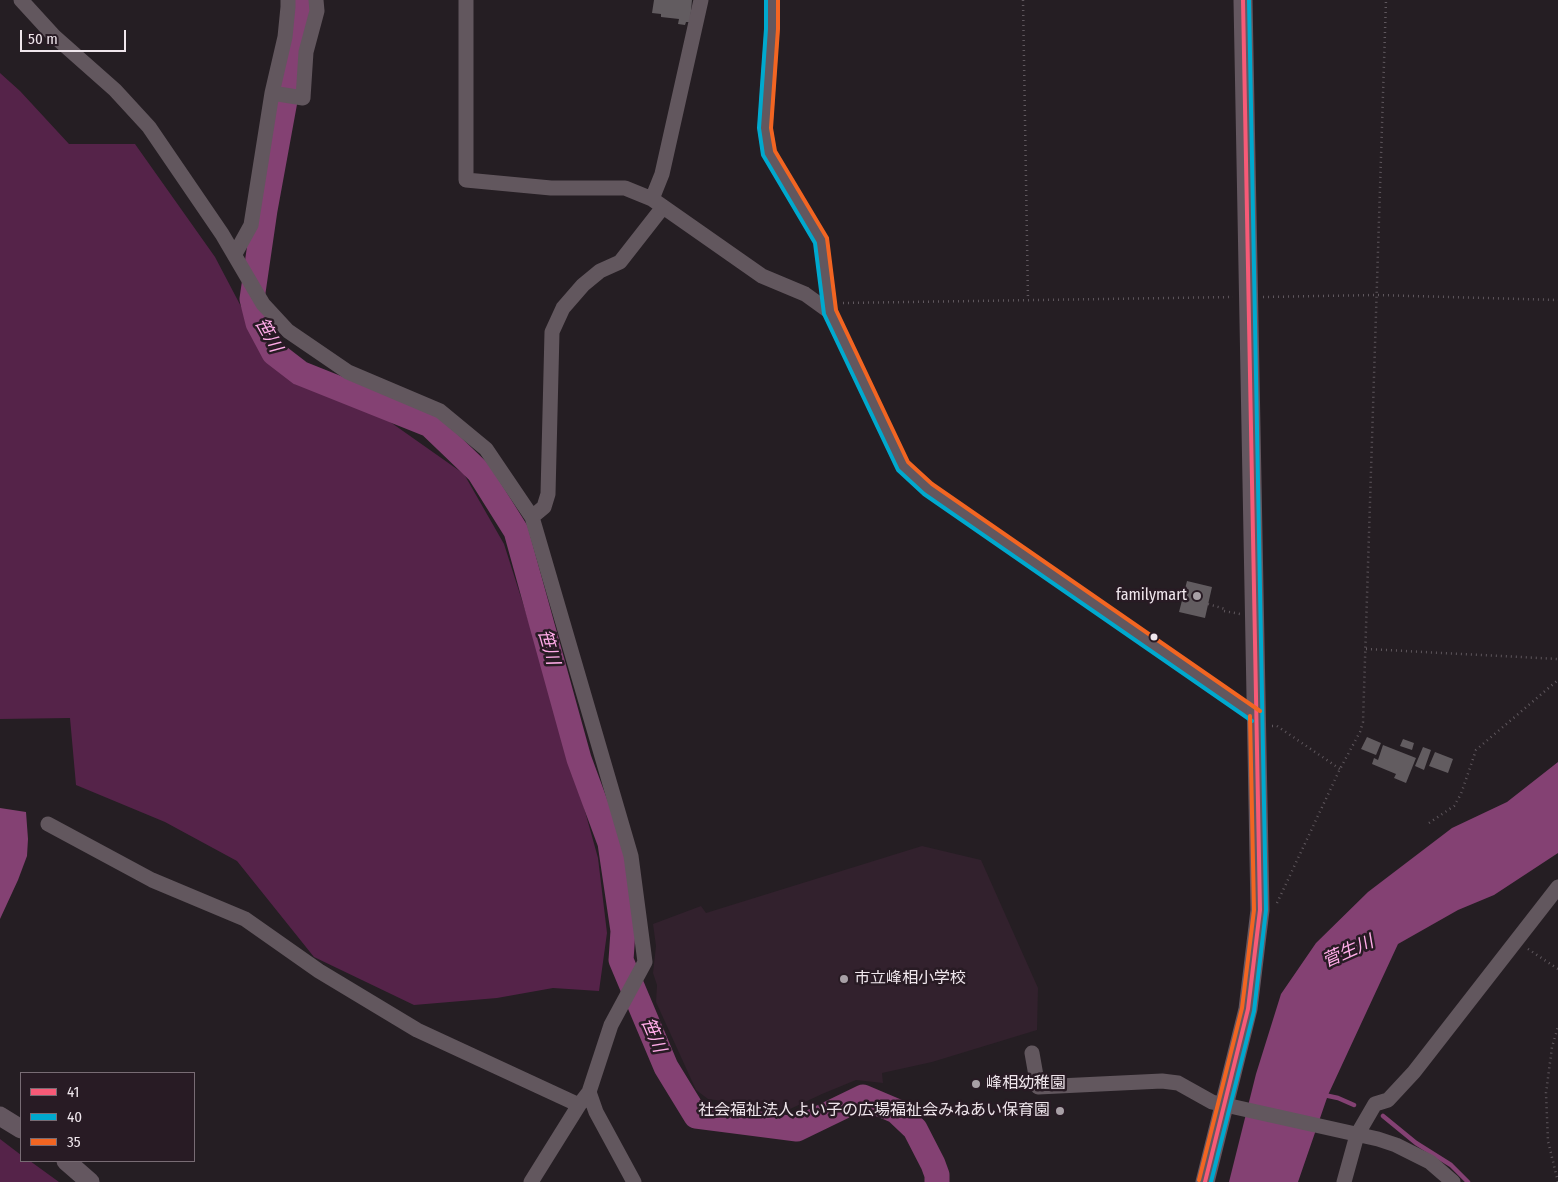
<!DOCTYPE html>
<html>
<head>
<meta charset="utf-8">
<style>
  body { margin:0 }
  #map { position:relative; width:1558px; height:1182px; overflow:hidden; background:#251e23; font-family:"Fira Sans Condensed",sans-serif }
  canvas { display:block }
  .legend { position:absolute; left:20px; top:1072px; width:175px; height:90px; box-sizing:border-box; background:#281b24; border:1px solid #786c74; margin:0; padding:6px 9px; list-style:none; font-size:15px; color:#efe6ec }
  .legend li { display:flex; align-items:center; gap:10px; height:25px }
  .legend b { width:25px; border:1px solid #786c74 }
  .scale { position:absolute; left:20px; top:30px; width:106px; height:22px; box-sizing:border-box; border:2px solid #efe6ec; border-top:0; padding-left:6px; font-size:15px; line-height:18px; white-space:nowrap; color:#efe6ec; -webkit-text-stroke:4px #281b24; paint-order:stroke }
</style>
</head>
<body>
<div id="map">
<canvas width="1558" height="1182"></canvas>
<ul class="legend">
<li><b style="height:6px;background:#f75a77"></b>41</li>
<li><b style="height:6px;background:#00a9ce"></b>40</li>
<li><b style="height:6px;background:#f26522"></b>35</li>
</ul>
<div class="scale">50 m</div>
</div>
<script>
const context = document.querySelector('canvas').getContext('2d');
context.lineJoin = 'round';
function paint(path, color) {
  context.fillStyle = color;
  context.fill(path, 'evenodd');
}
function toPath(rows) {
  const path = new Path2D();
  for (const r of rows) {
    path.moveTo(r[0], r[1]);
    for (let i = 2; i < r.length; i += 2) path.lineTo(r[i], r[i + 1]);
  }
  return path;
}
function strokePath(path, color, width, dash) {
  context.strokeStyle = color;
  context.lineWidth = width;
  context.lineCap = dash ? 'butt' : 'round';
  context.setLineDash(dash || []);
  context.stroke(path);
}
function write(font, color, halo, rows, align = 'center') {
  context.font = font + ' "Fira Sans Condensed","Noto Sans JP",sans-serif';
  context.lineWidth = 5;
  context.setLineDash([]);
  context.textBaseline = 'middle';
  context.strokeStyle = halo;
  context.fillStyle = color;
  for (const [text, x, y, turn = 0] of rows) {
    context.save();
    context.translate(x, y);
    context.rotate((+turn || 0) * Math.PI / 180);
    context.textAlign = isNaN(turn) ? turn : align;
    if (halo) context.strokeText(text, 0, 0);
    context.fillText(text, 0, 0);
    context.restore();
  }
}
paint(toPath([
  [922,846,981,860,1038,988,1037,1030,932,1062,882,1073,883,1083,856,1080,822,1094,788,1110,708,1099,696,1090,656,1002,657,985,653,973,656,946,653,924,701,906,706,913]
]), '#32212d');
paint(toPath([
  [0,73,20,91,69,144,135,144,215,257,256,335,306,384,376,412,464,474,504,544,556,707,598,858,607,933,599,991,553,988,497,998,414,1005,314,957,237,861,165,822,76,785,70,718,0,719],
  [0,1139,21,1155,21,1161,30,1161,59,1182,0,1182]
]), '#552349');
paint(toPath([
  [1558,762,1558,853,1494,895,1458,910,1398,944,1328,1095,1298,1182,1229,1182,1256,1074,1281,994,1316,943,1368,892,1452,828,1507,802],
  [0,808,26,812,28,839,27,856,18,880,0,919]
]), '#844173');
strokePath(toPath([
  [1324,1095,1338,1098,1354,1105],
  [1383,1116,1416,1143,1451,1165,1468,1182]
]), '#844173', 4.5);
strokePath(toPath([
  [297,0,299,24,265,210,252,299,258,323,274,353,300,373,430,425,479,472,516,531,579,759,610,843,623,931,621,960,666,1067,696,1116,797,1129,863,1097,896,1111,915,1129,933,1164,937,1175,937,1182]
]), '#844173', 25);
paint(toPath([
  [654,0,692,0,690,22,686,22,685,25,678,24,679,19,661,17,661,14,652,13],
  [1187,581,1212,587,1205,618,1179,612],
  [1367,737,1381,743,1376,755,1361,749],
  [1403,739,1414,743,1412,750,1400,746],
  [1383,745,1416,758,1406,783,1394,778,1396,774,1372,764,1374,758,1378,760],
  [1423,747,1431,750,1424,770,1415,766],
  [1435,752,1453,759,1448,773,1429,766]
]), '#625c60');
strokePath(toPath([
  [1023,0,1028,300],
  [1263,297,1376,295,1558,300],
  [843,303,1233,297],
  [1208,604,1225,609,1224,611,1240,614],
  [1366,649,1558,659],
  [1272,726,1277,726,1340,769],
  [1429,823,1454,806,1461,794,1476,750,1558,680],
  [1277,903,1340,769,1360,732,1363,722,1386,0],
  [1528,949,1558,969],
  [1558,1182,1548,1141,1546,1093,1552,1047,1558,1027]
]), '#5f575d', 2.5, [1, 4]);
strokePath(toPath([
  [21,0,54,36,115,90,149,127,222,234,263,304,288,331,348,372,440,411,486,449,532,517,631,856,645,962,611,1025,589,1092,579,1105,531,1182],
  [466,0,466,180,551,188,625,188,652,199,762,276,805,294,830,312],
  [772,0,772,29,765,128,769,153,821,241,830,312,903,466,928,489,1256,716],
  [272,93,303,98,306,52,317,11,316,0],
  [652,199,662,174,701,0],
  [235,254,251,225,272,93,285,37,288,7,288,0],
  [532,517,544,507,548,494,552,332,563,308,583,285,600,271,620,262,663,207],
  [48,824,152,880,245,919,319,971,417,1030,579,1105],
  [1032,1053,1038,1087,1162,1081,1178,1083,1212,1102,1378,1139,1396,1145,1430,1162,1453,1182],
  [589,1092,596,1112,634,1182],
  [1344,1182,1357,1135,1375,1104,1388,1100,1414,1072,1558,887]
]), '#62575e', 15);
strokePath(toPath([
  [0,1116,21,1129],
  [66,1161,90,1182],
  [1205,1182,1248,1009,1260,910,1243,0]
]), '#645760', 19);
strokePath(toPath([
  [1205,1182,1248,1009,1260,910,1243,0]
]), '#f75a77', 4);
strokePath(toPath([
  [766,0,766,29,759,128,763,155,815,243,824,314,898,470,924,494,1252,721],
  [1211,1182,1254,1011,1266,910,1249,0]
]), '#00a9ce', 4);
strokePath(toPath([
  [778,0,778,29,771,128,775,151,827,238,836,310,908,462,932,484,1260,711],
  [1199,1180,1242,1008,1254,910,1250,716]
]), '#f26522', 4);
for (const [x, y, r, color] of [
  [1197,596,5,"#a8a0a6"],
  [1154,637,4.5,"#efe6ec"],
  [844,979,5,"#a8a0a6"],
  [976,1084,5,"#a8a0a6"],
  [1060,1111,5,"#a8a0a6"]
]) {
  const dot = new Path2D();
  dot.arc(x, y, r, 0, 2 * Math.PI);
  context.fillStyle = color;
  context.fill(dot);
  strokePath(dot, '#281b24', 2);
}
write('16px', '#efe6ec', '#281b24', [
  ["familymart",1187,596],
  ["市立峰相小学校",854,979,"left"],
  ["峰相幼稚園",986,1084,"left"],
  ["社会福祉法人よい子の広場福祉会みねあい保育園",1050,1111]
], 'right');
write('italic 18px', '#fface8', '#281b24', [
  ["笹川",268,335,61],
  ["笹川",548,647,74],
  ["菅生川",1348,952,-24],
  ["笹川",653,1035,67]
]);
</script>
</body>
</html>
